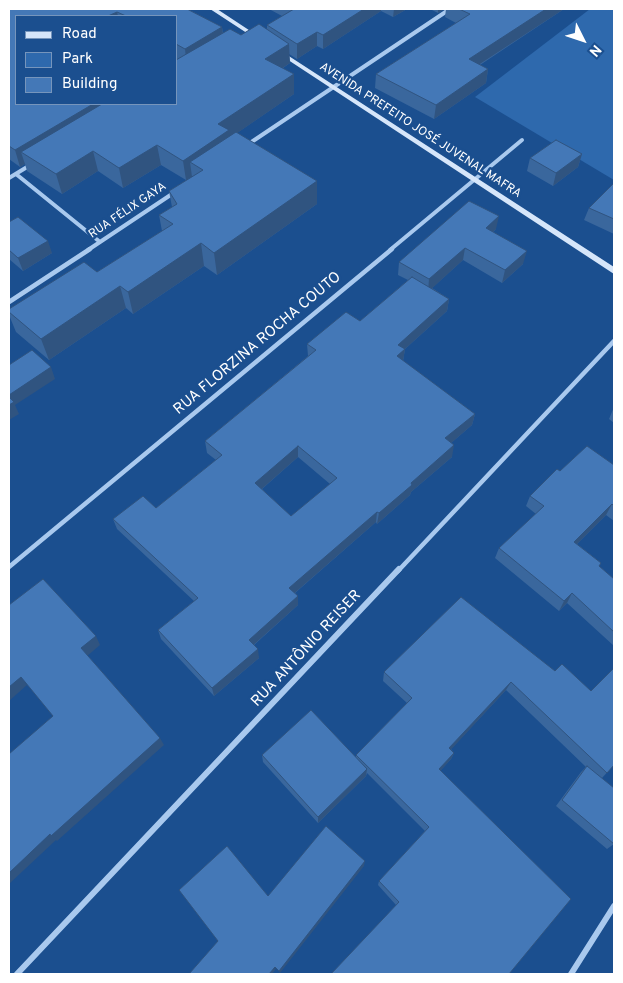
<!DOCTYPE html>
<html>
<head>
<meta charset="utf-8">
<style>
  body { margin:0 }
  #map { position:relative; width:623px; height:983px; overflow:hidden; background:#1b4f8f; font-family:Overpass,sans-serif }
  canvas { display:block }
  .frame { position:absolute; inset:0; border:10px solid #fff; pointer-events:none }
  .legend { position:absolute; left:15px; top:15px; width:162px; height:90px; box-sizing:border-box; background:#1b4f8f; border:1px solid #7695bc; margin:0; padding:6px 9px; list-style:none; font-size:15px; color:#fff }
  .legend li { display:flex; align-items:center; gap:10px; height:25px }
  .legend b { width:25px; border:1px solid #7695bc }
  .north { position:absolute; left:558px; top:15px; width:50px; height:50px; -webkit-text-stroke:4px #1b4f8f; paint-order:stroke; rotate:131deg; font-size:14px; font-weight:700; line-height:20px; text-align:center; color:#fff }
  .north::after { content:''; display:block; margin:auto; width:18px; height:22px; background:#fff; clip-path:polygon(50% 0,100% 100%,50% 72%,0 100%) }
</style>
</head>
<body>
<div id="map">
<canvas width="623" height="983"></canvas>
<div class="frame"></div>
<ul class="legend">
<li><b style="height:6px;background:#d6e6fa"></b>Road</li>
<li><b style="height:14px;background:#2e69ad"></b>Park</li>
<li><b style="height:14px;background:#4478b7"></b>Building</li>
</ul>
<div class="north">N</div>
</div>
<script>
const context = document.querySelector('canvas').getContext('2d');
context.lineJoin = 'round';
function paint(path, color) {
  context.fillStyle = color;
  context.fill(path, 'evenodd');
}
function toPath(rows) {
  const path = new Path2D();
  for (const r of rows) {
    path.moveTo(r[0], r[1]);
    for (let i = 2; i < r.length; i += 2) path.lineTo(r[i], r[i + 1]);
  }
  return path;
}
function strokePath(path, color, width, dash) {
  context.strokeStyle = color;
  context.lineWidth = width;
  context.lineCap = dash ? 'butt' : 'round';
  context.setLineDash(dash || []);
  context.stroke(path);
}
function write(font, color, halo, rows, align = 'center') {
  context.font = font + ' Overpass,sans-serif';
  context.lineWidth = 5;
  context.setLineDash([]);
  context.textBaseline = 'middle';
  context.strokeStyle = halo;
  context.fillStyle = color;
  for (const [text, x, y, turn = 0] of rows) {
    context.save();
    context.translate(x, y);
    context.rotate((+turn || 0) * Math.PI / 180);
    context.textAlign = isNaN(turn) ? turn : align;
    if (halo) context.strokeText(text, 0, 0);
    context.fillText(text, 0, 0);
    context.restore();
  }
}
paint(toPath([
  [590,9,614,9,614,180,475,97]
]), '#2e69ad');
strokePath(toPath([
  [247,145,450,9],
  [16,174,100,242],
  [9,178,32,164],
  [88,250,175,192],
  [390,250,522,140]
]), '#a9c9ee', 4);
strokePath(toPath([
  [9,302,90,249],
  [9,567,392,249],
  [398,571,614,341]
]), '#a9c9ee', 4.5);
strokePath(toPath([
  [17,974,399,569],
  [571,974,614,906]
]), '#a9c9ee', 6);
paint(toPath([
  [210,9,217,9,261,38,256,39,210,9],
  [278,49,614,267,614,274,276,52,275,51,278,49]
]), '#d6e6fa');
paint(toPath([
  [9,9,187,9,222,27,223,33,241,35,267,29,267,25,282,16,269,9,407,9,393,17,381,11,323,49,317,46,297,59,289,54,290,63,283,68,294,94,237,133,317,204,217,275,204,266,133,314,126,308,49,360,16,332,9,315,9,309,97,272,162,231,159,215,172,207,169,191,192,177,186,180,161,165,123,188,98,171,62,194,27,171,25,164,20,167,9,159],
  [16,16,176,16,176,104,16,104],
  [430,9,444,9,438,13],
  [446,9,564,9,480,65,488,69,486,83,434,119,375,88,376,74,456,23,445,17],
  [582,154,578,167,553,186,527,171,530,158],
  [614,183,614,234,584,220,589,208],
  [9,222,52,253,23,271,9,259],
  [496,229,493,232,523,264,502,283,463,260,432,288,449,299,447,311,405,349,403,361,475,414,472,425,451,443,452,457,411,492,410,495,377,524,376,522,295,593,298,596,298,605,254,645,259,658,214,696,161,639,158,630,194,601,117,529,113,519,156,508,216,460,207,453,205,441,308,356,307,344,360,321,408,280,398,275,399,262],
  [298,457,330,484,291,516,262,489],
  [614,407,614,423,609,419],
  [614,465,614,521,606,515,577,544,601,563,599,566,614,579,614,646,567,603,559,611,495,558,499,548,536,514,526,506,530,496,560,471],
  [461,597,614,765,602,778,614,844,607,849,556,806,581,772,586,767,506,690,451,749,454,753,451,759,440,771,571,899,396,905,378,885,379,881,425,831,367,773,366,776,318,823,263,762,262,755,356,757,356,755,407,703,383,681,384,672]
]), '#3a679d');
paint(toPath([
  [364,9,381,9,381,11,323,49,323,35],
  [394,9,407,9,393,17],
  [438,9,444,9,438,13],
  [546,9,564,9,466,73,469,59],
  [117,12,118,16,108,16],
  [222,27,224,45,187,67,185,49],
  [317,32,317,46,297,59,297,44],
  [289,44,290,63,266,79,265,59],
  [488,69,486,83,434,119,436,105],
  [294,74,294,94,230,138,190,162,192,177,186,180,183,161,218,124],
  [93,104,120,104,21,152,25,164,20,167,15,150],
  [157,145,161,165,123,188,119,168],
  [93,151,98,171,62,194,56,174],
  [582,154,578,167,553,186,556,173],
  [317,181,317,204,217,275,214,253],
  [499,216,496,229,483,241,486,228],
  [48,241,52,253,23,271,18,258],
  [201,243,204,266,133,314,128,292],
  [465,248,463,260,428,292,429,279],
  [527,251,523,264,502,283,505,270],
  [120,286,126,308,49,360,41,339],
  [449,299,447,311,405,349,403,361,396,368,398,345],
  [51,367,55,379,15,405,19,414,9,420,9,395],
  [475,414,472,425,443,450,445,438],
  [454,445,452,457,411,492,410,495,377,524,379,513,411,483],
  [298,446,298,457,256,494,255,483],
  [612,504,606,515,569,552,574,542],
  [377,512,376,522,290,597,289,588],
  [572,593,567,603,559,611,564,601],
  [298,596,298,605,250,648,249,640],
  [96,636,100,645,86,657,81,648],
  [258,649,259,658,214,696,212,688],
  [21,677,27,685,9,701,9,687],
  [511,682,506,690,446,755,449,748],
  [160,738,164,745,57,841,56,840,9,884,9,873,50,834],
  [454,753,451,759,436,776,439,769],
  [367,769,366,776,318,823,318,817],
  [365,861,364,866,280,973,279,971],
  [275,967,276,969,272,974,269,974]
]), '#305480');
const building = toPath([
  [11,9,187,9,222,27,185,49,176,44,176,16,126,16,117,12,108,16,16,16,16,104,93,104,15,150,9,146,9,10,11,9],
  [294,9,364,9,323,35,317,32,297,44,267,25,294,9],
  [459,9,546,9,469,59,488,69,436,105,376,74,470,14,459,9],
  [259,24,289,44,265,59,294,74,218,124,229,130,183,161,157,145,119,168,93,151,56,174,21,152,102,104,176,104,176,60,230,29,241,35,259,24],
  [236,132,317,181,214,253,201,243,128,292,120,286,41,339,9,312,9,309,84,262,97,272,173,224,159,215,177,204,169,191,203,170,190,162,236,132],
  [556,140,582,154,556,173,530,158,556,140],
  [614,183,614,219,589,208,614,183],
  [469,201,499,216,486,228,527,251,505,270,465,248,429,279,399,262,469,201],
  [18,217,48,241,18,258,9,250,9,222,18,217],
  [412,277,449,299,398,345,405,349,397,356,475,414,445,438,454,445,411,483,412,485,379,513,377,512,289,588,298,596,249,640,258,649,212,688,158,630,198,598,113,519,143,496,156,508,222,455,205,441,316,350,307,344,346,312,360,321,412,277],
  [298,446,337,478,291,516,255,483,298,446],
  [32,350,51,367,9,395,9,365,32,350],
  [9,397,14,402,9,405,9,397],
  [587,446,614,465,614,506,612,504,574,542,601,563,599,566,614,579,614,632,572,593,564,601,499,548,544,506,530,496,557,469,560,471,587,446],
  [43,579,96,636,81,648,160,738,51,836,50,834,9,873,9,754,53,716,21,677,9,687,9,605,43,579],
  [461,597,555,671,562,664,591,691,614,668,614,765,607,773,511,682,449,748,454,753,439,769,571,899,509,974,331,974,399,902,379,881,429,827,356,755,412,698,384,672,461,597],
  [311,710,367,769,318,817,262,755,311,710],
  [587,766,614,788,614,844,562,800,587,766],
  [326,826,365,861,279,971,275,967,269,974,189,974,218,941,179,890,227,846,268,896,326,826]
]);
paint(building, '#4478b7');
strokePath(building, '#305480', 1);
write('12px', '#fff', '#1b4f8f', [
  ["AVENIDA PREFEITO JOSÉ JUVENAL MAFRA",420,131,33],
  ["RUA FÉLIX GAYA",128,211,-34]
]);
write('15px', '#fff', '#1b4f8f', [
  ["RUA FLORZINA ROCHA COUTO",258,344,-40],
  ["RUA ANTÔNIO REISER",307,649,-47]
]);
</script>
</body>
</html>
